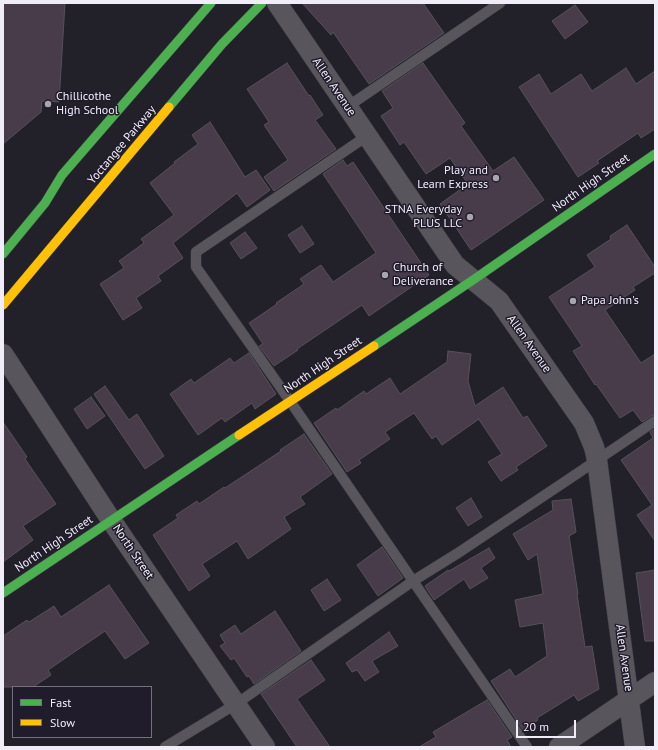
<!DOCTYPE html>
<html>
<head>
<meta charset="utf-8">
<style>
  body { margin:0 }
  #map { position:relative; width:658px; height:750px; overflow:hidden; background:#222028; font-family:"PT Sans",sans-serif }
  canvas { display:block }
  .frame { position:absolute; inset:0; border:4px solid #f1edf8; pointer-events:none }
  .legend { position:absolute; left:12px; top:686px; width:140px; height:52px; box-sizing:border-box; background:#211c2b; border:1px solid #74707d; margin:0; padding:5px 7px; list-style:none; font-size:12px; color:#f1edf8 }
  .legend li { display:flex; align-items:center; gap:8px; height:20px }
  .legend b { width:20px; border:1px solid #74707d }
  .scale { position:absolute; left:516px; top:720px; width:60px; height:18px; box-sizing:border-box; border:2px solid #f1edf8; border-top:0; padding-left:5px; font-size:12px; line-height:14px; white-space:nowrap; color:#f1edf8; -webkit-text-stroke:3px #211c2b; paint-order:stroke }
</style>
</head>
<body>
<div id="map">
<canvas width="658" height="750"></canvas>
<div class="frame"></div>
<ul class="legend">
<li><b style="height:5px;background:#4caf50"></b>Fast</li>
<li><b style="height:5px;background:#ffc107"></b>Slow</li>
</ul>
<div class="scale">20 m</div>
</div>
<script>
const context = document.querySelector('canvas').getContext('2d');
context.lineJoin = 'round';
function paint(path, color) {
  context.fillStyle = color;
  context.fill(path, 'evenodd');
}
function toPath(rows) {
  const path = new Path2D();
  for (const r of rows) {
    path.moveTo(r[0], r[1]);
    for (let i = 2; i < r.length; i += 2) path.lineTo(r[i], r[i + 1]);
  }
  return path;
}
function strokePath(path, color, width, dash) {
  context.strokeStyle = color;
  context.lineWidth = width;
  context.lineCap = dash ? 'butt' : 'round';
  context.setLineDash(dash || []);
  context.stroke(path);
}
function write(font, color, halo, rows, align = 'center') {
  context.font = font + ' "PT Sans",sans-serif';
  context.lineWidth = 3;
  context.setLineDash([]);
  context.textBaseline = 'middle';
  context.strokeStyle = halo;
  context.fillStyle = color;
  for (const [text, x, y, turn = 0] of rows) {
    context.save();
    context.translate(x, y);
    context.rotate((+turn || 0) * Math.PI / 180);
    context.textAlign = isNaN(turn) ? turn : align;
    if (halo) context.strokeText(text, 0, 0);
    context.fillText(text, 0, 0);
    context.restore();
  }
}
const building = toPath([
  [3,3,65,3,59,102,42,101,41,112,3,144,3,3],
  [302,3,423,3,444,33,369,84,333,32,331,35,302,3],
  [575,5,588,22,565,39,552,21,575,5],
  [287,63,309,96,310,95,323,115,315,120,336,149,274,191,264,177,288,160,264,125,269,122,247,89,287,63],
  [423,63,465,123,461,126,493,171,514,157,544,200,471,250,440,204,468,184,450,158,426,174,404,142,400,145,381,116,393,108,382,91,423,63],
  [626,68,636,84,655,71,655,129,641,138,638,133,597,161,599,163,578,177,519,87,539,74,551,94,581,74,592,91,626,68],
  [210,122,245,177,256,170,270,190,247,207,237,193,173,243,183,258,158,276,161,281,136,298,142,308,123,320,100,284,124,268,119,261,144,243,141,239,174,215,150,183,175,163,174,162,198,144,192,135,210,122],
  [343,160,347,166,353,162,429,275,369,316,362,305,297,349,298,350,274,366,259,346,263,344,249,323,277,304,276,303,304,284,300,279,321,265,333,282,376,253,323,174,343,160],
  [627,225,655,267,655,273,633,287,635,290,605,310,641,363,655,354,655,415,651,416,642,422,633,410,620,418,596,384,595,385,573,351,582,346,549,297,595,267,587,255,611,239,610,236,627,225],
  [302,226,314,244,300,253,288,235,302,226],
  [245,232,257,248,241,259,230,243,245,232],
  [448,351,471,354,468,381,475,406,503,387,523,418,527,416,547,446,516,467,518,470,501,481,488,462,502,454,478,418,479,419,442,445,436,436,432,439,414,413,385,432,390,439,359,460,361,463,347,472,314,423,336,408,337,410,364,391,366,394,390,378,400,394,447,362,448,351],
  [249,353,276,394,255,409,252,403,225,422,222,418,198,435,170,394,191,379,194,383,230,358,234,363,249,353],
  [105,386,129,420,137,414,164,456,145,469,94,394,105,386],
  [91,397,105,416,87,429,74,409,91,397],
  [3,422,27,457,25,459,56,504,23,526,33,540,3,562,3,422],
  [655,429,655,541,637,515,652,505,621,460,653,438,650,432,655,429],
  [304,434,332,474,300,497,305,504,284,517,291,529,248,559,237,541,202,564,210,576,189,591,153,535,178,518,176,515,197,501,199,504,224,487,225,488,281,451,280,450,304,434],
  [471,498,482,517,468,526,456,508,471,498],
  [571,499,576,532,569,536,578,594,577,594,585,647,592,646,599,689,578,701,574,695,537,718,538,720,523,730,491,681,510,669,515,677,547,656,543,623,520,627,515,600,543,594,537,554,528,560,513,534,553,510,552,501,571,499],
  [382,547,403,578,378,596,357,565,382,547],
  [489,548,495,558,481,568,488,578,470,589,464,579,434,600,425,586,448,570,449,571,489,548],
  [655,570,655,641,645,641,636,573,655,570],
  [327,579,341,600,324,611,311,590,327,579],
  [109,585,149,643,125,659,105,631,48,670,51,675,33,687,3,687,3,636,27,620,29,622,54,606,61,617,109,585],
  [275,611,301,651,254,684,249,676,247,677,234,658,231,660,220,646,225,643,220,635,235,625,241,634,275,611],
  [389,632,398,646,372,661,379,672,365,681,357,670,352,672,346,663,389,632],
  [311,660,325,680,297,699,330,747,297,747,261,694,311,660],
  [487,700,512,737,507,740,511,747,419,747,436,737,433,732,487,700]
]);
paint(building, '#483c4b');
strokePath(building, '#565259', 1);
const lane = toPath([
  [347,107,500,3],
  [367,136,196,252,196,267,290,401,413,581,458,553,572,477,655,421],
  [165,747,236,704,413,581,527,747]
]);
const street = toPath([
  [277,3,455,265,499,301,584,423,594,447,597,460,635,747],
  [3,354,111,520,265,747],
  [559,747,655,682]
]);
const fast = toPath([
  [169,107,222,44,262,3],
  [3,254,45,203,62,175,211,3],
  [374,346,473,280,655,154],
  [3,593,239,435]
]);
const slow = toPath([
  [3,305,169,107],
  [239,435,374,346]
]);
strokePath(lane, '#3d3b42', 11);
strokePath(street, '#3d3b42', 21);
strokePath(fast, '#3d3b42', 10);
strokePath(slow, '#3d3b42', 10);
strokePath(lane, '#58565c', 10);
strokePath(street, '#58565c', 20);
strokePath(fast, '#4caf50', 9);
strokePath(slow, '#ffc107', 9);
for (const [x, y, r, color] of [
  [48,104,4,"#a9a5af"],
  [496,178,4,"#a9a5af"],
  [470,217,4,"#a9a5af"],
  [385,275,4,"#a9a5af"],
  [573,301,4,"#a9a5af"]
]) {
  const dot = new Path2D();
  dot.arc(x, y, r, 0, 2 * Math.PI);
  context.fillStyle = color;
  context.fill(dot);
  strokePath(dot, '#211c2b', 1.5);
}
write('12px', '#f1edf8', '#211c2b', [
  ["Allen Avenue",334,87,56],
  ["Yoctangee Parkway",122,145,-50],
  ["North High Street",591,183,-35],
  ["Allen Avenue",529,344,55],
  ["North High Street",323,365,-34],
  ["North High Street",54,544,-34],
  ["North Street",133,552,56],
  ["Allen Avenue",624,658,82]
]);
write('12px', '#f1edf8', '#211c2b', [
  ["Chillicothe",56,97],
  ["High School",56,111],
  ["Play and",488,171,"right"],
  ["Learn Express",488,185,"right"],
  ["STNA Everyday",462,210,"right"],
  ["PLUS LLC",462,224,"right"],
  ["Church of",393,268],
  ["Deliverance",393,282],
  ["Papa John's",581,301]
], 'left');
</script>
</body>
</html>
